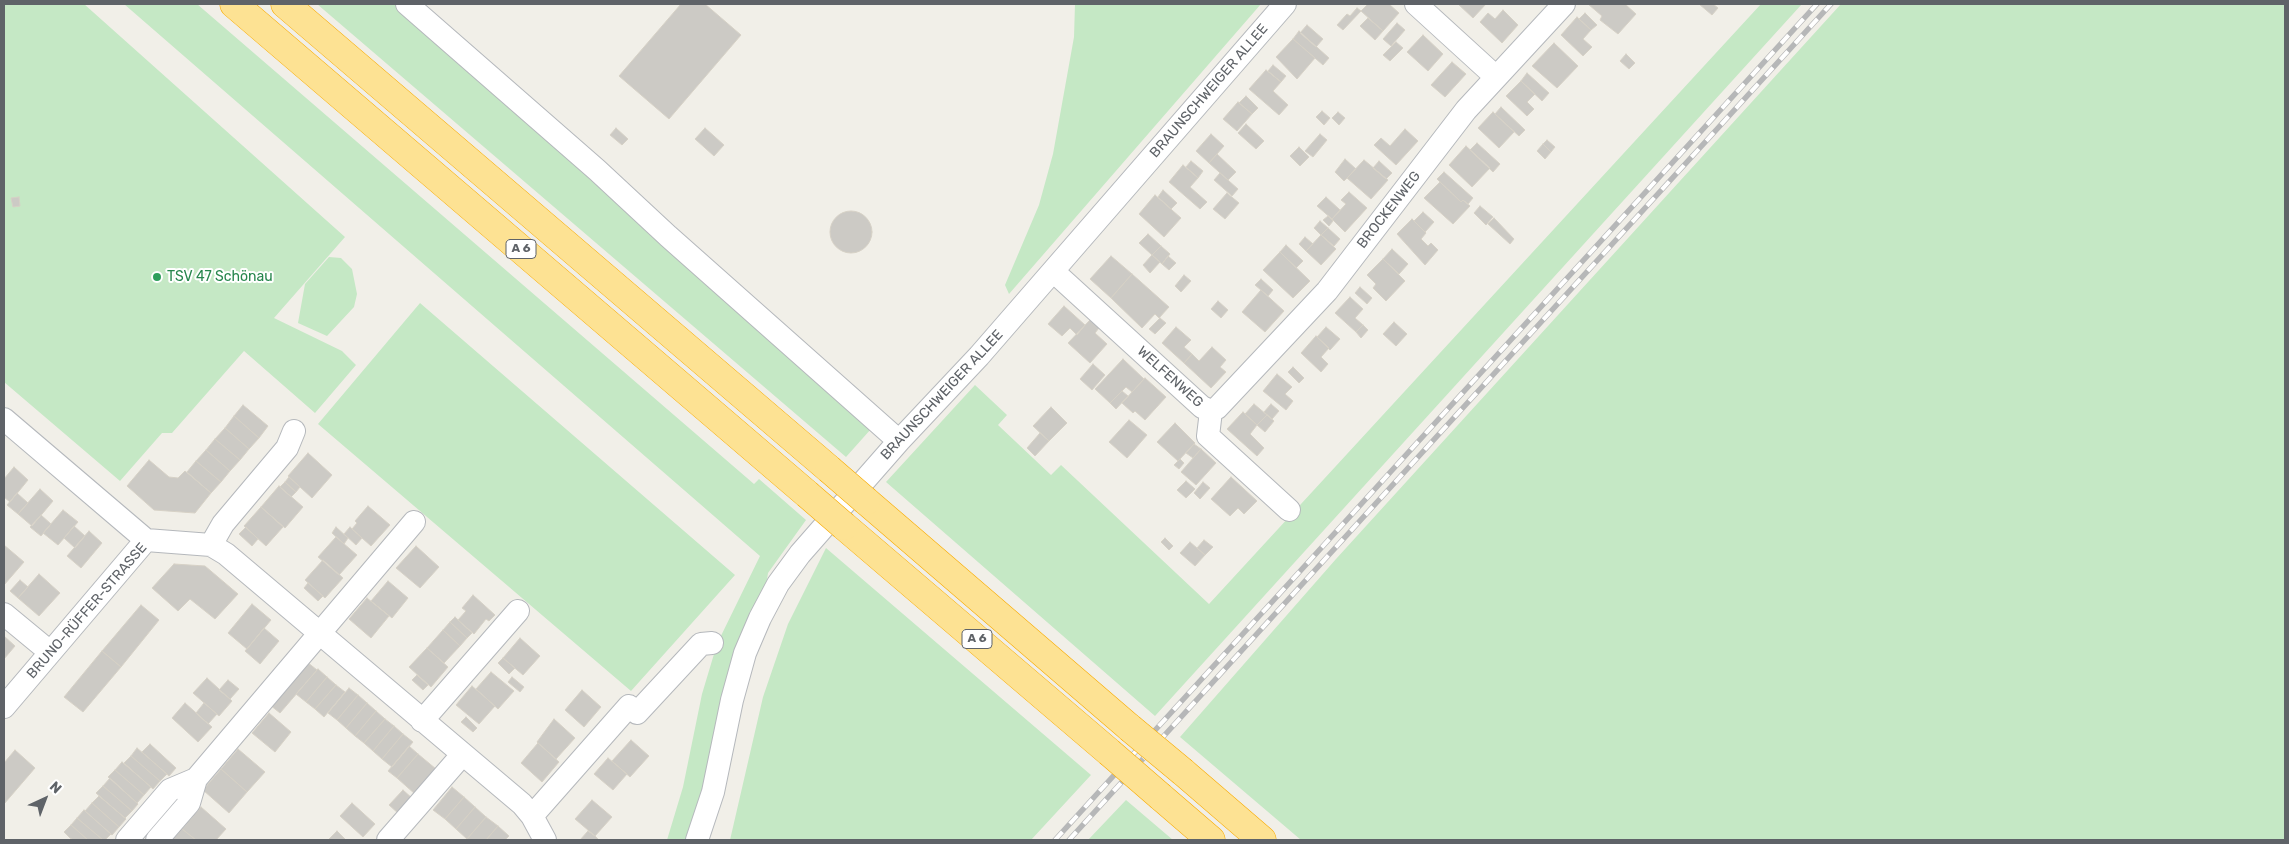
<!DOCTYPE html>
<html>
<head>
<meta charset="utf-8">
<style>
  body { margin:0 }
  #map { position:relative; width:2289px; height:844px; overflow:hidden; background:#f1efe8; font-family:Rubik,sans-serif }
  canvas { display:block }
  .frame { position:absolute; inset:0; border:5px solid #5f6368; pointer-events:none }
  .north { position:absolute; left:20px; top:774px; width:50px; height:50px; -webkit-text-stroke:4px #fff; paint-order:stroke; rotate:43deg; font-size:14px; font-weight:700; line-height:20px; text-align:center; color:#5f6368 }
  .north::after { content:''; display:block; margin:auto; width:18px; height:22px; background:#5f6368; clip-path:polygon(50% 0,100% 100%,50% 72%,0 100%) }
</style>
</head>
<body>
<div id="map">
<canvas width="2289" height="844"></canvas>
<div class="frame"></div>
<div class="north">N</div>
</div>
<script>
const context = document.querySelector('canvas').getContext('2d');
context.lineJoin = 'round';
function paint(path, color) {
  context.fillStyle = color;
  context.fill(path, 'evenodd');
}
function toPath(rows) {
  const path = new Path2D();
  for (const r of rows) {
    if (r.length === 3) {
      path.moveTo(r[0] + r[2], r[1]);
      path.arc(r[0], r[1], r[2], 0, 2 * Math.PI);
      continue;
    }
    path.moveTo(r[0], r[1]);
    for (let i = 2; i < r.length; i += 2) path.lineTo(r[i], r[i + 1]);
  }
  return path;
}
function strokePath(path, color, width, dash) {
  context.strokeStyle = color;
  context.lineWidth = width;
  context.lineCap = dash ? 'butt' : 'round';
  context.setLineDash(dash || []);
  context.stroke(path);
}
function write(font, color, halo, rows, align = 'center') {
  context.font = font + ' Rubik,sans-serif';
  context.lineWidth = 4;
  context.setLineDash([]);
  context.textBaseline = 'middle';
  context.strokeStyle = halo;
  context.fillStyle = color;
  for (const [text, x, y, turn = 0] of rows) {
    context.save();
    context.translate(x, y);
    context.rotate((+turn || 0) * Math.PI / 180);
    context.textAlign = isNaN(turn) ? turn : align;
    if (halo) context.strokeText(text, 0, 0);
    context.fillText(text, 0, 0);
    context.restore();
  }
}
paint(toPath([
  [4,4,84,4,345,237,274,318,342,351,356,365,315,413,244,351,172,433,162,433,120,481,4,382],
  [124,4,197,4,754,484,759,479,806,520,768,573,766,586,686,840,667,840,683,787,702,694,717,644,760,556],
  [317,4,399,4,871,429,846,457],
  [1075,4,1261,4,1009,294,1005,285,1039,205,1053,154,1074,37],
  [1761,4,1802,4,1155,716,886,482,975,385,1007,415,998,425,1051,475,1061,465,1209,604],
  [1841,4,2285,4,2285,840,1301,840,1180,737,1336,559],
  [329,257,341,258,352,269,357,294,354,307,327,336,298,323,305,284],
  [420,303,735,575,631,691,318,424],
  [826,548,1091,775,1031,840,730,840,763,697,788,624],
  [1126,800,1173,840,1088,840]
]), '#c5e8c5');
const building = toPath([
  [681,4,705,4,741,35,669,119,619,76,681,4],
  [1368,4,1389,4,1399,13,1383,31,1361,11,1368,4],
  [1458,4,1486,4,1473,18,1458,4],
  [1588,4,1625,4,1636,14,1618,34,1600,20,1602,16,1588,4],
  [1699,4,1713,4,1718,8,1712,15,1699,4],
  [1357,8,1361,11,1343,30,1337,25,1347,14,1350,16,1357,8],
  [1503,10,1518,25,1502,43,1480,22,1488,13,1495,19,1503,10],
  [1585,13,1597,25,1591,30,1579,19,1585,13],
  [1577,17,1591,30,1583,39,1592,47,1583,56,1561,35,1577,17],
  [1368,18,1383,31,1375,40,1360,26,1368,18],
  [1397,23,1405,30,1391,46,1383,39,1397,23],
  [1307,25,1323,39,1316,47,1300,33,1307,25],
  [1299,31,1329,58,1323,65,1293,39,1299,31],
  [1423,35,1443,54,1428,71,1407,52,1423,35],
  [1293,39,1315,58,1297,79,1276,57,1293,39],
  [1396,42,1403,48,1390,61,1383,55,1396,42],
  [1554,43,1578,66,1557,88,1532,66,1554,43],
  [1626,54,1635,63,1629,69,1620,61,1626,54],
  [1452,62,1466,74,1445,97,1431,85,1452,62],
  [1273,65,1286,76,1281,82,1268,71,1273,65],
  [1266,70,1281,82,1273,91,1288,105,1279,115,1249,89,1266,70],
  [1527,73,1549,93,1542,101,1521,81,1527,73],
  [1521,81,1535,94,1527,102,1534,109,1527,116,1506,96,1521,81],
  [1246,96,1258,108,1252,114,1239,103,1246,96],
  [1238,102,1252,114,1237,131,1223,119,1238,102],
  [1501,107,1525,130,1519,136,1495,114,1501,107],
  [1322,111,1330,118,1324,125,1316,117,1322,111],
  [1338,112,1345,118,1339,125,1332,118,1338,112],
  [1493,112,1514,132,1499,148,1478,128,1493,112],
  [1246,124,1264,141,1256,149,1238,133,1246,124],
  [616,128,628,139,622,145,610,135,616,128],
  [705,128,724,145,714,156,695,139,705,128],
  [1405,129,1418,141,1396,165,1374,145,1381,138,1390,146,1405,129],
  [1211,134,1224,146,1209,163,1196,151,1211,134],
  [1320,134,1327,140,1313,157,1305,151,1320,134],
  [1547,140,1555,147,1551,152,1543,144,1547,140],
  [1477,143,1500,164,1493,172,1470,150,1477,143],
  [1543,144,1551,152,1545,159,1537,151,1543,144],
  [1466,146,1490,168,1472,187,1449,165,1466,146],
  [1299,147,1309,157,1300,166,1290,156,1299,147],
  [1217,154,1236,172,1228,180,1209,163,1217,154],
  [1345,159,1356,169,1344,181,1335,172,1345,159],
  [1364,160,1388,180,1371,199,1347,178,1364,160],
  [1191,161,1203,171,1198,178,1186,167,1191,161],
  [1379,161,1392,173,1386,179,1373,168,1379,161],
  [1183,165,1198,178,1190,187,1207,202,1200,209,1169,182,1183,165],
  [1444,172,1473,198,1468,204,1463,200,1461,202,1437,179,1444,172],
  [1220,173,1238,189,1232,196,1214,180,1220,173],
  [1440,182,1461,202,1463,200,1470,206,1453,224,1424,198,1440,182],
  [1163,190,1177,203,1171,209,1158,197,1163,190],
  [1349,192,1367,208,1345,232,1332,219,1346,204,1341,200,1349,192],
  [1227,193,1239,203,1225,219,1213,209,1227,193],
  [1155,195,1181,218,1164,237,1139,214,1155,195],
  [19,197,20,206,13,207,11,198,19,197],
  [1326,197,1340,210,1332,219,1317,206,1326,197],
  [1480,206,1493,217,1486,225,1474,213,1480,206],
  [851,232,21],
  [1423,212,1434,222,1425,232,1414,221,1423,212],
  [1328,216,1333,221,1329,226,1323,220,1328,216],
  [1494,218,1514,239,1510,244,1488,224,1494,218],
  [1412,219,1426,233,1421,239,1428,246,1431,243,1438,250,1425,265,1397,234,1412,219],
  [1320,221,1328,228,1321,235,1314,228,1320,221],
  [1328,228,1340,239,1334,246,1321,235,1328,228],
  [1148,234,1161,246,1152,255,1139,243,1148,234],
  [1321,235,1336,249,1321,265,1306,251,1321,235],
  [1305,237,1313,244,1306,251,1299,244,1305,237],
  [1286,245,1303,261,1296,268,1280,252,1286,245],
  [1161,246,1170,254,1162,264,1152,255,1161,246],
  [1392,249,1408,264,1399,274,1383,259,1392,249],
  [1280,252,1310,281,1293,298,1263,270,1280,252],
  [1152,255,1160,262,1150,273,1143,265,1152,255],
  [1111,256,1132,274,1111,298,1090,279,1111,256],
  [1168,256,1176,263,1169,270,1162,264,1168,256],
  [1383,259,1405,281,1386,301,1373,288,1376,284,1367,275,1383,259],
  [1132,274,1169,307,1159,318,1155,314,1142,328,1111,298,1132,274],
  [1184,275,1191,281,1181,292,1175,286,1184,275],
  [1261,279,1273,290,1268,296,1255,285,1261,279],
  [1360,287,1372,298,1367,304,1355,293,1360,287],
  [1261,290,1284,311,1265,332,1242,312,1261,290],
  [1350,297,1363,309,1355,318,1363,325,1356,332,1335,313,1350,297],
  [1218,301,1228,310,1221,318,1211,309,1218,301],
  [1064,306,1085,325,1077,335,1070,328,1062,336,1048,324,1064,306],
  [1160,318,1166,323,1155,334,1149,329,1160,318],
  [1090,320,1099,328,1095,333,1107,344,1090,363,1068,343,1090,320],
  [1394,322,1407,334,1396,346,1383,334,1394,322],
  [1363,325,1368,330,1361,338,1356,332,1363,325],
  [1176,327,1191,340,1184,347,1192,354,1184,363,1162,343,1176,327],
  [1326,327,1340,339,1330,350,1317,337,1326,327],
  [1316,336,1329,348,1321,357,1328,364,1321,372,1301,353,1316,336],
  [1212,347,1226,360,1220,367,1226,372,1211,388,1184,363,1192,354,1199,361,1212,347],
  [1123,359,1144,379,1132,392,1126,387,1110,403,1095,389,1123,359],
  [1093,364,1105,375,1092,390,1080,379,1093,364],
  [1293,367,1304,378,1299,383,1288,372,1293,367],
  [1277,374,1292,387,1285,394,1293,401,1286,410,1263,391,1277,374],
  [1145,378,1166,397,1145,420,1135,411,1133,413,1122,403,1145,378],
  [1122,391,1128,396,1116,409,1110,403,1122,391],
  [1254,404,1267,415,1257,425,1245,414,1254,404],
  [1271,404,1279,411,1272,419,1264,412,1271,404],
  [243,405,268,426,259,438,234,416,243,405],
  [1051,407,1067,423,1049,441,1033,426,1051,407],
  [1243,412,1257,425,1250,434,1264,448,1257,456,1227,429,1243,412],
  [1267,415,1274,421,1265,432,1257,425,1267,415],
  [234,416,259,438,249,449,225,428,234,416],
  [1129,420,1147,435,1127,458,1109,442,1129,420],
  [1175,423,1195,443,1178,461,1157,442,1175,423],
  [225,428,249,449,240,460,215,439,225,428],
  [1040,433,1049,441,1035,456,1027,448,1040,433],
  [215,439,240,460,230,471,206,450,215,439],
  [1194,444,1201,449,1193,458,1186,453,1194,444],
  [1201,449,1216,463,1196,485,1181,472,1201,449],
  [206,450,230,471,221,482,196,461,206,450],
  [308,453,332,475,312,498,288,476,308,453],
  [1180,459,1184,463,1179,469,1174,465,1180,459],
  [149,460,169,477,178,478,185,471,211,493,195,513,154,510,127,486,149,460],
  [196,461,221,482,211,493,187,472,196,461],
  [14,467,28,480,10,502,4,497,4,479,14,467],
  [289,477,300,487,296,492,285,482,289,477],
  [1231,477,1257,501,1244,514,1238,508,1230,516,1211,499,1231,477],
  [1186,481,1195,489,1186,498,1177,490,1186,481],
  [285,482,296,492,291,497,280,487,285,482],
  [1203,482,1210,488,1200,499,1194,493,1203,482],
  [279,486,303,507,285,528,261,507,279,486],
  [40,489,53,501,32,526,18,514,40,489],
  [17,493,28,503,18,514,7,505,17,493],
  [368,506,390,525,371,546,352,529,357,523,355,521,368,506],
  [261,507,283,527,266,546,244,526,261,507],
  [63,510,78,522,58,545,43,533,63,510],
  [41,515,51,524,41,536,30,527,41,515],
  [74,526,85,536,75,548,64,538,74,526],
  [246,527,258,539,252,546,239,534,246,527],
  [336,527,348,538,344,544,332,533,336,527],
  [350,527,362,538,356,545,344,534,350,527],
  [89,531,102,543,81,568,67,556,89,531],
  [336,537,357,555,339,575,318,557,336,537],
  [1165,538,1173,546,1169,550,1161,542,1165,538],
  [1204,540,1213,547,1205,555,1197,548,1204,540],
  [1190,542,1205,555,1195,566,1180,553,1190,542],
  [4,545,24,562,4,585,4,545],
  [416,546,439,567,420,588,396,568,416,546],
  [323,560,343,578,325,598,305,580,323,560],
  [174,564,205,566,238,594,215,619,190,599,178,611,152,588,174,564],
  [39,574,60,593,39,616,18,598,39,574],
  [20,580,28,587,18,598,10,591,20,580],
  [388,581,408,598,392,618,371,601,388,581],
  [308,583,323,596,318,601,304,588,308,583],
  [473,595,495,615,489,621,486,619,474,634,458,620,466,611,462,608,473,595],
  [367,598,389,616,371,638,349,619,367,598],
  [252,604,271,620,247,649,228,633,252,604],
  [141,605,159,620,121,667,102,651,141,605],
  [455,617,472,633,467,638,450,622,455,617],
  [450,622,467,638,460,646,443,630,450,622],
  [264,628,279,641,260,664,245,651,264,628],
  [443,630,460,646,444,663,427,648,443,630],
  [4,636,15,646,4,659,4,636],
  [520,638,540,656,523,675,503,658,520,638],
  [427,648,448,667,431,687,409,667,427,648],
  [102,651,121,667,83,712,64,697,102,651],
  [503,658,515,668,509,674,498,663,503,658],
  [307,662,317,670,280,713,270,705,307,662],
  [318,669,327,677,306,702,296,694,318,669],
  [491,672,514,691,498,709,476,689,491,672],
  [417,675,428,685,423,690,412,680,417,675],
  [327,677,336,685,315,709,306,702,327,677],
  [512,677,524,687,520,692,508,682,512,677],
  [207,678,232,701,219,716,193,693,207,678],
  [228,680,239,689,230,699,219,690,228,680],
  [336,685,345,692,324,717,315,709,336,685],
  [472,686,495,706,479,724,456,705,472,686],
  [349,688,358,695,337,720,328,713,349,688],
  [582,690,601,707,584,727,565,710,582,690],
  [358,695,367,703,346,728,337,720,358,695],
  [185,703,212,727,198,742,172,718,185,703],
  [204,703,217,714,208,724,196,713,204,703],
  [367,703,376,711,355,736,346,728,367,703],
  [376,711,385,719,364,743,355,736,376,711],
  [269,713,291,732,275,752,252,733,269,713],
  [466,717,477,728,473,732,461,722,466,717],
  [385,719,394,726,373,751,364,743,385,719],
  [554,719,575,738,556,759,537,742,554,719],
  [394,726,403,734,382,759,373,751,394,726],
  [403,734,413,742,392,767,382,759,403,734],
  [631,740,649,756,630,777,612,761,631,740],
  [538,743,559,762,542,782,521,763,538,743],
  [150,744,176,768,169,776,142,752,150,744],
  [409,746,418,754,397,778,388,771,409,746],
  [137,748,167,774,160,781,131,756,137,748],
  [238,749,265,772,247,792,221,769,238,749],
  [15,750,35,768,4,804,4,763,15,750],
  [418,754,436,769,415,794,397,778,418,754],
  [131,756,160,781,153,789,124,763,131,756],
  [608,758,627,774,613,790,594,774,608,758],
  [122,762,151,787,144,795,115,770,122,762],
  [221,769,247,792,229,813,203,790,221,769],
  [115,770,144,795,137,803,108,777,115,770],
  [110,778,138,804,132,811,103,786,110,778],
  [103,786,132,811,125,818,96,793,103,786],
  [452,787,464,797,445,819,433,810,452,787],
  [403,790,413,799,399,814,389,805,403,790],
  [99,796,126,819,119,827,92,803,99,796],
  [464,797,475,807,456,829,445,819,464,797],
  [592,800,612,817,595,836,575,819,592,800],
  [92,803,119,827,112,835,85,811,92,803],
  [352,803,375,824,363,837,340,816,352,803],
  [201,807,226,829,216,840,196,840,182,829,201,807],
  [475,807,486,817,467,839,456,829,475,807],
  [84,810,111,834,105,840,103,840,77,818,84,810],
  [486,817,498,826,486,840,469,840,467,839,486,817],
  [77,818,103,840,88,840,71,825,77,818],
  [71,825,88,840,73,840,70,838,64,832,71,825],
  [498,826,509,836,505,840,486,840,498,826],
  [182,829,196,840,172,840,182,829],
  [337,831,346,840,328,840,337,831],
  [588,831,595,836,599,840,580,840,588,831]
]);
paint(building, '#cccac5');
strokePath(building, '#d6d1c6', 1);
const minor = toPath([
  [407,4,597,170,668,236,899,441],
  [1416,4,1496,77],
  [1053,271,1202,407,1211,411],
  [1211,411,1217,408,1327,291,1466,110,1564,4],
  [1211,411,1208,436,1289,510],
  [4,419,146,540],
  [211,545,223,524,287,448,294,431],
  [4,614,50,652],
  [4,707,146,540,211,545,226,554,522,804,532,816,545,840],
  [637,713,701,644,712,643],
  [422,721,518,611],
  [532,816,629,706],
  [127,840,170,790,196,779],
  [157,840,189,803,196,779,414,522],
  [388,840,462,755],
  [697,840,713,792,732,700,745,653,760,618,778,584,800,554,899,441,979,356,1285,4]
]);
const highway = toPath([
  [234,4,807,494],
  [285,4,829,469],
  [866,501,1130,728],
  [844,526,1109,752],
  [1183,772,1262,840],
  [1161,797,1211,840]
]);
strokePath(minor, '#b5b8bc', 24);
strokePath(highway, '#f9ab00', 29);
strokePath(minor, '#fff', 22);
strokePath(highway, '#fde293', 28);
const rail = toPath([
  [1055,840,1817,4],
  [1069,840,1831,4]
]);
strokePath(rail, '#b6b7b8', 5.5);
strokePath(rail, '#fff', 4, [11]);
const highwayBridge = toPath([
  [829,469,866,501],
  [807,494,844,526],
  [1130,728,1183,772],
  [1109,752,1161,797]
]);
strokePath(highwayBridge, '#f9ab00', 29, []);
strokePath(highwayBridge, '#fde293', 28);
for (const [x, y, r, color] of [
  [157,277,5,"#2e9e5b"]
]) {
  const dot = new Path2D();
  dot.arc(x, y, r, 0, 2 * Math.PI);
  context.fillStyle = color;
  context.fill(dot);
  strokePath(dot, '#fff', 2);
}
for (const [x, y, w] of [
  [521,249,30],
  [977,639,30]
]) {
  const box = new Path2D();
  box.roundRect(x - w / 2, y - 9.5, w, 19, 4);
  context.fillStyle = '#fff';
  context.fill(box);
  strokePath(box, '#5f6368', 1);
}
write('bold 12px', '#5f6368', null, [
  ["A 6",521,249],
  ["A 6",977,639]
]);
write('14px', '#5f6368', '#fff', [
  ["BRAUNSCHWEIGER ALLEE",1209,91,-49],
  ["BROCKENWEG",1389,210,-52],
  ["WELFENWEG",1170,377,42],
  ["BRAUNSCHWEIGER ALLEE",942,395,-47],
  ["BRUNO-RÜFFER-STRASSE",87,611,-49]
]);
write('14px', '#27864d', '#fff', [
  ["TSV 47 Schönau",167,277]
], 'left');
</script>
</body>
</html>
